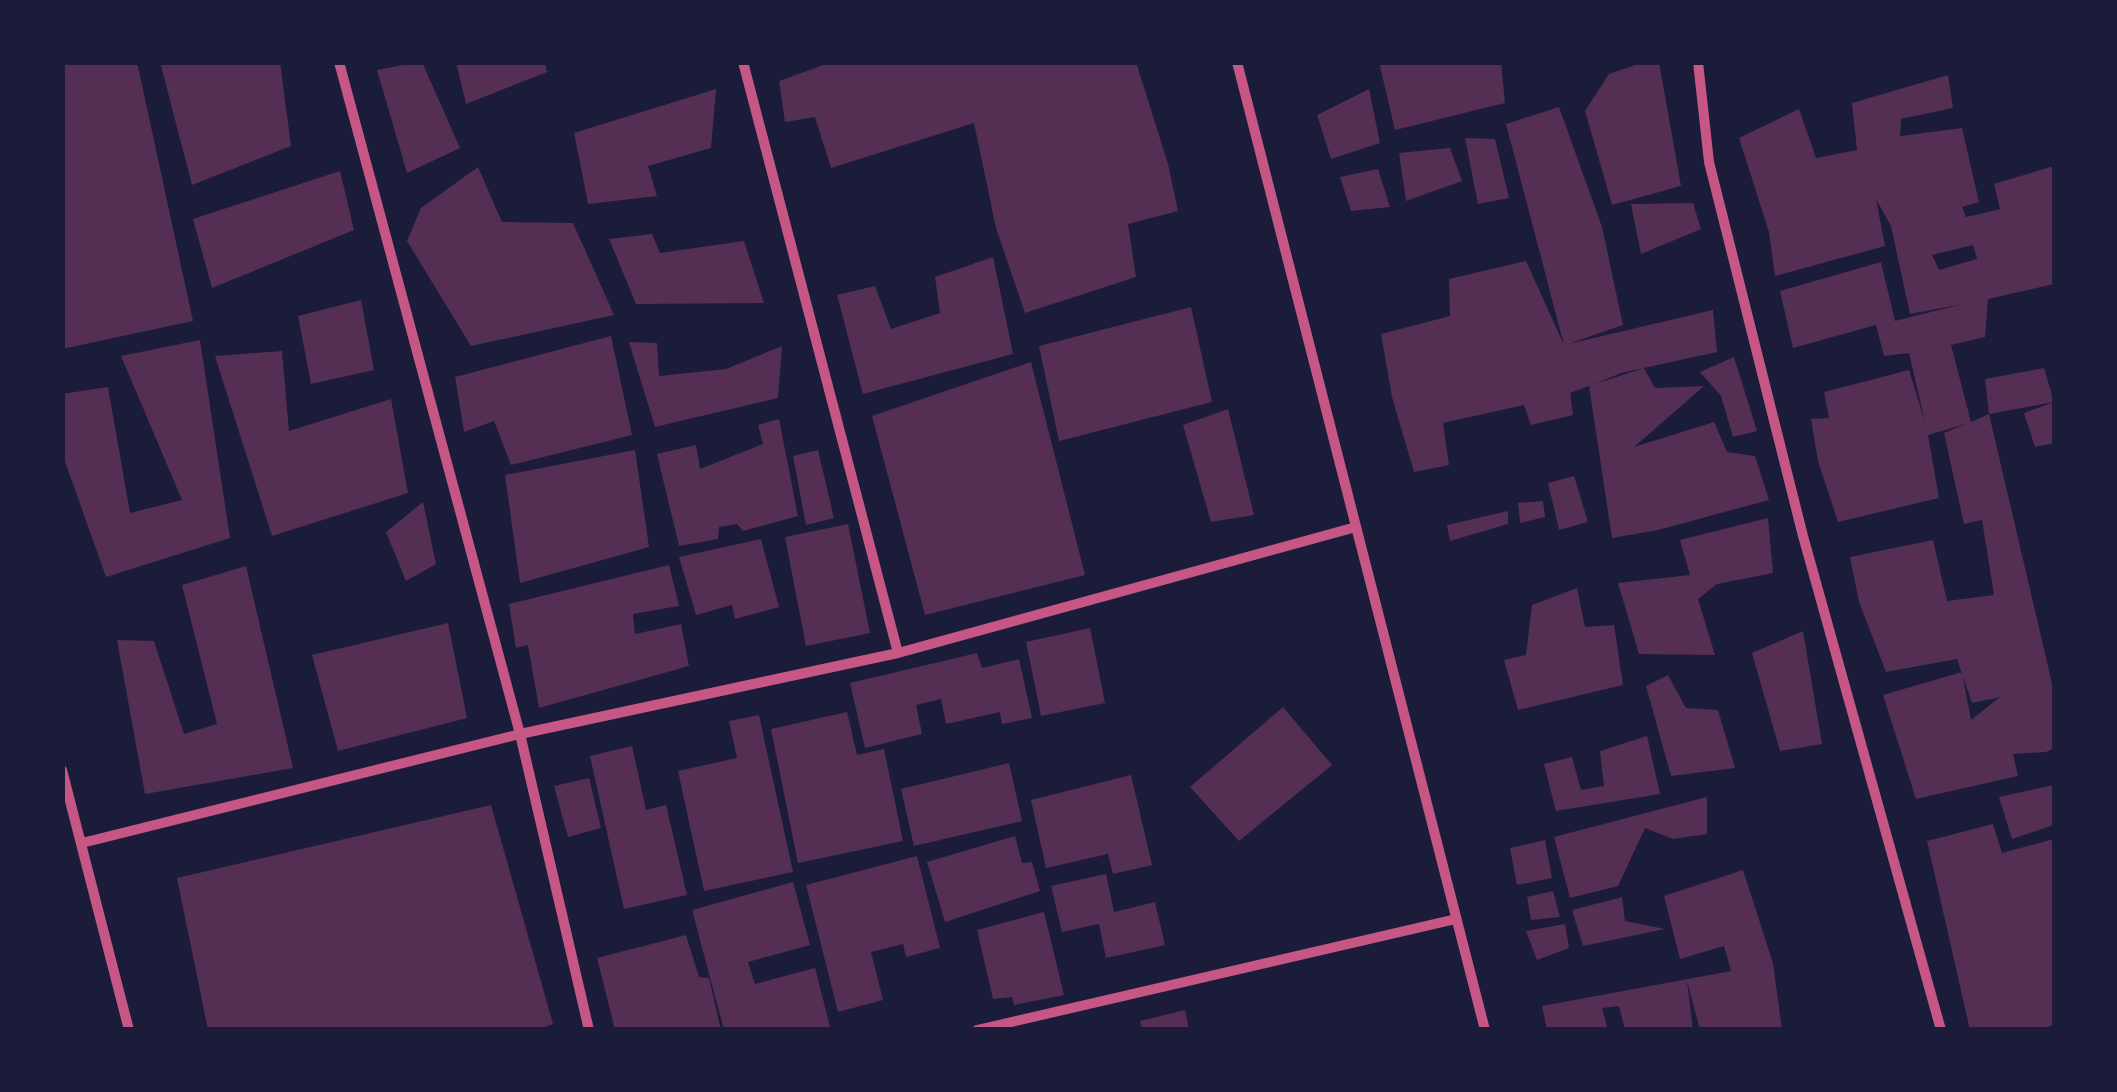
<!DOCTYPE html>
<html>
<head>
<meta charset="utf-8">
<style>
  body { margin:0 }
  #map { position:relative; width:2117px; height:1092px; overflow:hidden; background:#1b1b3a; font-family:"PT Sans",sans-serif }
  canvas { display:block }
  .frame { position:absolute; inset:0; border:65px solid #1b1b3a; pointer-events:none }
</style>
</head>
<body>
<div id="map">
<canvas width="2117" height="1092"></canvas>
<div class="frame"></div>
</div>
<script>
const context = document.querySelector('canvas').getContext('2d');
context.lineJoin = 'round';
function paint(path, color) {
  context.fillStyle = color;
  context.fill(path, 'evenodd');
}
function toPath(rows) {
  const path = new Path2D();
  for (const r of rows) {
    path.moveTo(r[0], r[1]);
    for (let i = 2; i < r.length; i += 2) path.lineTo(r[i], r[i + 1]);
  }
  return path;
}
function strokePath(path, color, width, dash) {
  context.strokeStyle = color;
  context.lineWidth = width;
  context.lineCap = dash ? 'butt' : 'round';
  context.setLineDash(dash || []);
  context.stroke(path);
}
paint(toPath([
  [62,62,137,62,193,321,62,349],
  [160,62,280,62,291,146,192,185],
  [419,62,422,62,460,148,407,173,377,70],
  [456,62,545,62,547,72,466,104],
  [832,62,1136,62,1168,164,1178,211,1128,224,1136,277,1025,313,996,228,974,123,831,168,815,117,785,122,779,81],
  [1379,62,1501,62,1505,103,1395,130],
  [1644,62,1659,62,1681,186,1612,205,1585,111,1609,74],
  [1948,75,1953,108,1901,119,1900,136,1962,128,1979,202,1962,207,1966,217,2000,209,1994,184,2054,166,2054,284,1988,299,1985,337,1951,345,1971,422,1989,414,2054,692,2054,748,2046,752,2013,754,2018,776,1916,799,1883,695,1962,672,1971,720,2000,697,1972,703,1957,659,1886,672,1859,602,1850,557,1933,540,1947,601,1994,595,1982,520,1964,524,1944,433,1966,424,1928,435,1939,498,1838,522,1818,461,1811,419,1829,418,1824,392,1909,370,1925,422,1909,353,1884,356,1876,325,1793,348,1780,291,1881,262,1895,321,1963,304,1910,314,1891,226,1876,199,1885,246,1775,276,1769,232,1739,138,1799,109,1816,158,1857,150,1852,103],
  [1973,245,1977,259,1939,270,1932,255],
  [716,89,711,148,648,166,657,196,588,204,574,133],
  [1369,89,1380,143,1331,159,1317,115],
  [1559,107,1602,227,1623,325,1568,344,1713,310,1717,352,1621,373,1595,384,1644,368,1655,388,1704,386,1634,447,1714,422,1727,452,1755,456,1769,500,1658,530,1612,538,1589,386,1570,393,1573,415,1531,425,1524,405,1443,423,1449,465,1414,472,1392,397,1381,334,1450,316,1449,279,1526,261,1564,345,1506,124],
  [1465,138,1495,139,1509,198,1478,204],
  [1450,148,1462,181,1406,201,1399,153],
  [478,167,502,222,573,223,614,315,471,346,407,241,421,208],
  [1378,169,1390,207,1351,211,1340,177],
  [340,171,354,230,212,288,193,219],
  [1693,203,1701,229,1641,254,1631,204],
  [652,234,660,253,744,241,764,303,636,304,609,239],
  [993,257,1013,354,863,394,837,295,875,286,891,329,940,313,935,277],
  [361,300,374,370,311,384,298,316],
  [1191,307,1212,402,1059,441,1039,346],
  [611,336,632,435,511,465,494,421,464,432,455,377],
  [200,340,230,538,106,577,62,453,62,394,108,387,130,513,182,500,121,356],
  [629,342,657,343,659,376,726,369,782,346,778,398,655,427],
  [282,351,289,431,391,399,408,493,272,536,215,356],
  [1734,357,1757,431,1733,437,1721,396,1700,372],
  [1031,362,1085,575,925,615,872,416],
  [2044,368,2054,402,1989,414,1985,379],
  [2054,402,2054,443,2035,447,2024,413],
  [1228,409,1254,515,1211,522,1183,425],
  [779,419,798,516,743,531,737,524,719,527,718,539,679,546,657,454,696,445,700,469,763,444,758,425],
  [635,450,649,547,520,583,505,475],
  [818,450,834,518,806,525,793,456],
  [1574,476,1588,522,1559,530,1548,483],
  [1543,501,1545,517,1520,523,1518,503],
  [423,502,436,564,406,581,386,532],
  [1508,511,1508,524,1450,541,1447,525],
  [1768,518,1773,573,1717,584,1698,599,1715,655,1639,654,1618,583,1690,575,1680,540],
  [848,524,870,633,806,646,785,537],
  [761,539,779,607,735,619,732,605,696,615,679,557],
  [669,565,679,606,633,614,635,634,681,624,689,666,539,708,528,645,516,648,509,604],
  [246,566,293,768,145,794,117,640,154,641,184,734,217,724,182,585],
  [1577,588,1585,627,1614,625,1623,685,1518,710,1504,660,1526,655,1532,605],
  [448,623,467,718,338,751,312,655],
  [1090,628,1105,703,1041,716,1026,642],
  [1803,631,1822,744,1780,751,1752,653],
  [977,653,982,668,1019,659,1032,718,1002,724,1000,712,946,724,941,699,916,705,922,734,865,748,850,683],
  [1668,675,1686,708,1718,710,1735,768,1671,776,1646,686],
  [1283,707,1332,765,1239,841,1190,787],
  [847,712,857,755,884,749,903,841,798,863,771,729],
  [759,715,793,872,704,891,678,771,737,758,729,721],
  [1647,736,1660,794,1556,811,1544,764,1572,757,1581,790,1604,786,1600,751],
  [632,746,646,810,666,805,687,895,624,909,590,756],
  [1009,763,1022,821,914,846,901,789],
  [1131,775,1152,865,1113,874,1108,854,1046,868,1031,800],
  [589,778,601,828,568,837,554,786],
  [2054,785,2054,825,2012,839,1999,797],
  [1707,797,1707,834,1673,839,1645,828,1618,886,1570,898,1554,837],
  [491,805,553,1024,536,1030,208,1030,177,878],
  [1993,824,2002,853,2054,839,2054,1025,2038,1030,1970,1030,1927,841],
  [1015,836,1022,863,1032,862,1040,891,945,922,927,862],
  [1545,840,1552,878,1517,885,1510,848],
  [917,856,940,948,906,957,903,944,871,952,883,1000,838,1012,806,885],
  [1743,870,1773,963,1782,1030,1700,1030,1687,981,1693,1030,1625,1030,1619,1006,1602,1008,1608,1030,1547,1030,1542,1006,1731,971,1724,946,1680,959,1664,896],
  [1106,874,1114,912,1155,902,1165,945,1106,958,1099,924,1062,932,1051,886],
  [793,882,810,945,748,962,755,984,815,968,831,1030,724,1030,692,910],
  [1553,891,1560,917,1531,920,1527,897],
  [1622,897,1625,921,1665,929,1583,946,1572,910],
  [1044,912,1064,995,1014,1005,1012,997,993,999,977,930],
  [1565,924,1569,948,1537,960,1526,931],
  [686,935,699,977,709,978,721,1030,615,1030,597,958],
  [1185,1010,1189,1030,1142,1030,1140,1021]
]), '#542f53');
strokePath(toPath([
  [339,62,520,734,589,1030],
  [743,62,898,653],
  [1237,62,1485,1030],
  [1698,62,1709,162,1803,536,1941,1030],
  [62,770,129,1030],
  [82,843,520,734,898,653,1356,527],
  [977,1030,1456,919]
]), '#c65784', 10);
</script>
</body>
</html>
